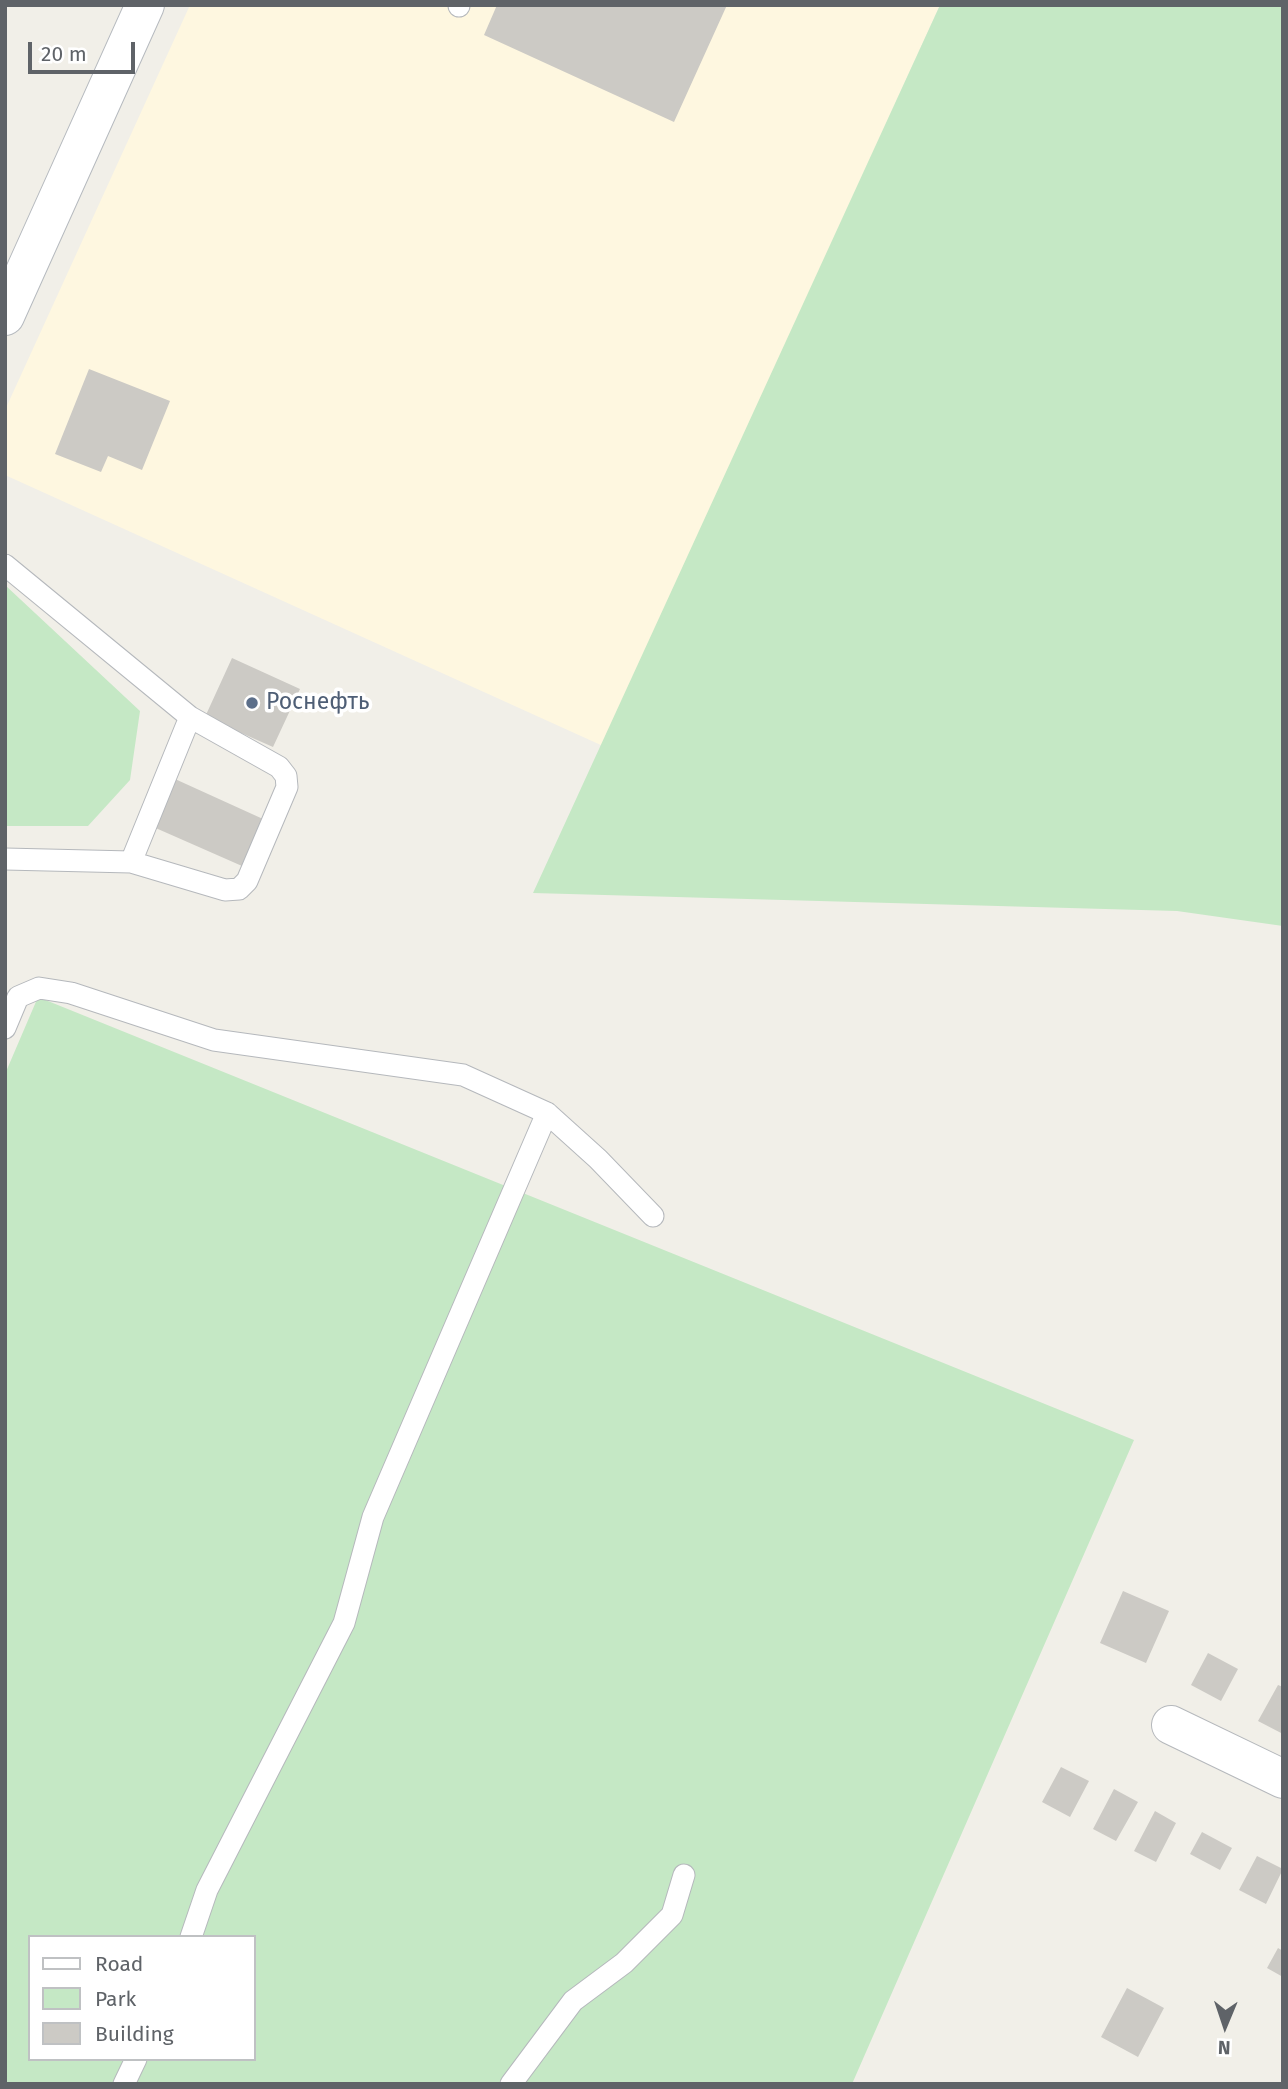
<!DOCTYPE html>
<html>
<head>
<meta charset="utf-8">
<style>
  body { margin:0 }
  #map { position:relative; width:1288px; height:2089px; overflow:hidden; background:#f1efe8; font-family:"Fira Sans",sans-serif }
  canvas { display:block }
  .frame { position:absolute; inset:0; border:7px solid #5f6368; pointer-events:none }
  .legend { position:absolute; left:28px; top:1935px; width:228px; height:126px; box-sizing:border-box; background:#fff; border:2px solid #bfc1c3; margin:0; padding:9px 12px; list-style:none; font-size:21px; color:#5f6368 }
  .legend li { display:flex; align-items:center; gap:14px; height:35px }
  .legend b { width:35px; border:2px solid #bfc1c3 }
  .north { position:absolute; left:1190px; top:1991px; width:70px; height:70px; -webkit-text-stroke:5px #fff; paint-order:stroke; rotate:182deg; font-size:19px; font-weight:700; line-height:28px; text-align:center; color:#5f6368 }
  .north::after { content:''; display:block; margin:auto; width:24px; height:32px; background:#5f6368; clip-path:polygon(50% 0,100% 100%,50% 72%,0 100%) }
  .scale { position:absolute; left:28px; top:42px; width:107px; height:32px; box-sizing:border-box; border:4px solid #5f6368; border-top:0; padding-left:9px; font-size:21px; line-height:24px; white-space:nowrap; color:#5f6368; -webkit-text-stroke:5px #fff; paint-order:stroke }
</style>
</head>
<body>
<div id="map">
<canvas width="1288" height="2089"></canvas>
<div class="frame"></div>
<ul class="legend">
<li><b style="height:9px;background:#fff"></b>Road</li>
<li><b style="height:19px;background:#c5e8c5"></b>Park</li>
<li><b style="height:19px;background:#cccac5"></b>Building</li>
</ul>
<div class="north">N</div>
<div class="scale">20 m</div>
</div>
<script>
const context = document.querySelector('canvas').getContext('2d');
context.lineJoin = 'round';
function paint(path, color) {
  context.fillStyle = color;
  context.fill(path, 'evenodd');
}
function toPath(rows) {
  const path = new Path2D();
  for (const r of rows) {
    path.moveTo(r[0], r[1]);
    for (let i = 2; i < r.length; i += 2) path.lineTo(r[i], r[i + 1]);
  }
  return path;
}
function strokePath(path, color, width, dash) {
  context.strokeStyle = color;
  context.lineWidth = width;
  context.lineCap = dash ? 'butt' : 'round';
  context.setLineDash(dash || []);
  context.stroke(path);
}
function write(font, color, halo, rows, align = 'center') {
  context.font = font + ' "Fira Sans",sans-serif';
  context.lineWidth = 7;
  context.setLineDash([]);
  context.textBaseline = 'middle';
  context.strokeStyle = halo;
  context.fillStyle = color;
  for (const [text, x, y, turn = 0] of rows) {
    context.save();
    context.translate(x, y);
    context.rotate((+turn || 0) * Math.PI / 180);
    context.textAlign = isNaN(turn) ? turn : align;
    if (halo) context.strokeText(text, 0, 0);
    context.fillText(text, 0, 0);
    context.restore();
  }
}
paint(toPath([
  [190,5,940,5,603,746,5,475,5,410]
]), '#fef7e0');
paint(toPath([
  [940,5,1283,5,1283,926,1177,911,533,893],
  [5,585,140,711,130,780,88,826,5,826],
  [38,997,1134,1440,852,2084,5,2084,5,1074],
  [30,1937,254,1937,254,2059,30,2059]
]), '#c5e8c5');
paint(toPath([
  [497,5,727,5,674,122,484,35],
  [89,369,170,401,142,470,108,456,101,472,55,454],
  [232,658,300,689,273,747,205,717],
  [164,774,263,819,242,866,142,822],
  [1123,1591,1169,1611,1146,1663,1100,1643],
  [1208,1653,1238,1669,1221,1701,1191,1685],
  [1278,1685,1283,1687,1283,1734,1258,1721],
  [1061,1767,1089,1781,1070,1817,1042,1802],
  [1114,1789,1138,1802,1116,1841,1093,1829],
  [1155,1811,1176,1823,1156,1862,1134,1851],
  [1202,1832,1232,1848,1220,1870,1190,1854],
  [1257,1856,1283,1869,1266,1904,1239,1890],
  [1278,1948,1283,1951,1283,1977,1267,1968],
  [1127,1988,1164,2008,1138,2057,1101,2037]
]), '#cccac5');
const lane = toPath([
  [459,6,459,5],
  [5,565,190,717,131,862,5,859],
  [131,862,225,890,239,889,247,881,287,787,286,776,279,767,190,717],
  [5,1028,18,997,39,988,71,993,214,1040,463,1075,547,1113,598,1159,653,1216],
  [191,1937,207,1890,344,1623,373,1517,547,1113],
  [124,2084,136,2059],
  [511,2084,573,2001,624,1963,672,1915,684,1875]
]);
const street = toPath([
  [1171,1725,1283,1779]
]);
const secondary = toPath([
  [5,316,145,5]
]);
strokePath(lane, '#b5b8bc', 23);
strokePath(street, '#b5b8bc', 40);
strokePath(secondary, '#b6babf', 40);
strokePath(lane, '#fff', 21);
strokePath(street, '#fff', 38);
strokePath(secondary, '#fff', 38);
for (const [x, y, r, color] of [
  [252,703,7,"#5c6f8a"]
]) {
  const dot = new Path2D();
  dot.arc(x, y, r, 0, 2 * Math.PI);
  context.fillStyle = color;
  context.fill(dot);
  strokePath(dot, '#fff', 2.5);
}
write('23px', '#4e5e75', '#fff', [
  ["Роснефть",266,703]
], 'left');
</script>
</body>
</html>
